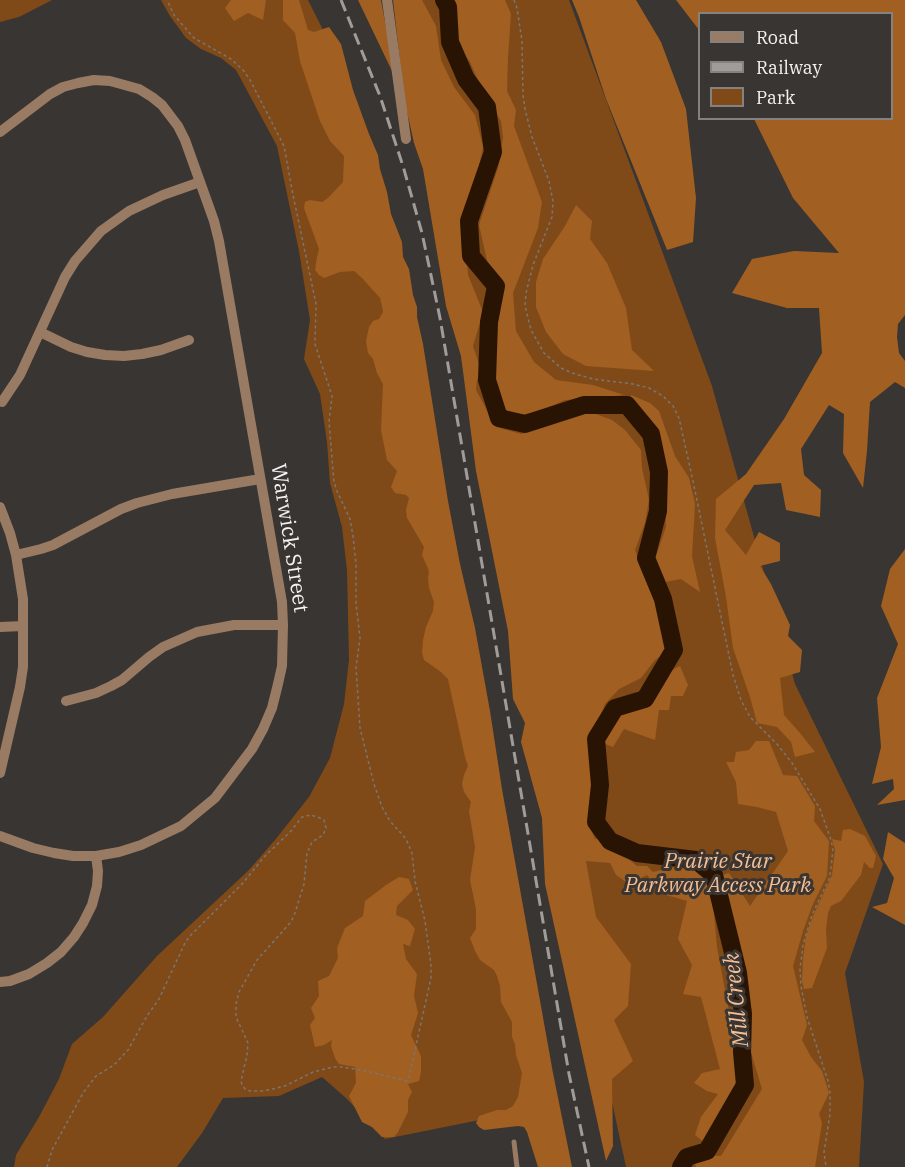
<!DOCTYPE html>
<html>
<head>
<meta charset="utf-8">
<style>
  body { margin:0 }
  #map { position:relative; width:905px; height:1167px; overflow:hidden; background:#393532; font-family:"IBM Plex Serif",serif }
  canvas { display:block }
  .legend { position:absolute; left:698px; top:12px; width:195px; height:108px; box-sizing:border-box; background:#393532; border:2px solid #84817e; margin:0; padding:8px 10px; list-style:none; font-size:18px; color:#f4f2f0 }
  .legend li { display:flex; align-items:center; gap:12px; height:30px }
  .legend b { width:30px; border:2px solid #84817e }
</style>
</head>
<body>
<div id="map">
<canvas width="905" height="1167"></canvas>
<ul class="legend">
<li><b style="height:8px;background:#997a63"></b>Road</li>
<li><b style="height:8px;background:#9f9c9a"></b>Railway</li>
<li><b style="height:16px;background:#804a18"></b>Park</li>
</ul>
</div>
<script>
const context = document.querySelector('canvas').getContext('2d');
context.lineJoin = 'round';
function paint(path, color) {
  context.fillStyle = color;
  context.fill(path, 'evenodd');
}
function toPath(rows) {
  const path = new Path2D();
  for (const r of rows) {
    path.moveTo(r[0], r[1]);
    for (let i = 2; i < r.length; i += 2) path.lineTo(r[i], r[i + 1]);
  }
  return path;
}
function strokePath(path, color, width, dash) {
  context.strokeStyle = color;
  context.lineWidth = width;
  context.lineCap = dash ? 'butt' : 'round';
  context.setLineDash(dash || []);
  context.stroke(path);
}
function write(font, color, halo, rows, align = 'center') {
  context.font = font + ' "IBM Plex Serif",serif';
  context.lineWidth = 6;
  context.setLineDash([]);
  context.textBaseline = 'middle';
  context.strokeStyle = halo;
  context.fillStyle = color;
  for (const [text, x, y, turn = 0] of rows) {
    context.save();
    context.translate(x, y);
    context.rotate((+turn || 0) * Math.PI / 180);
    context.textAlign = isNaN(turn) ? turn : align;
    if (halo) context.strokeText(text, 0, 0);
    context.fillText(text, 0, 0);
    context.restore();
  }
}
paint(toPath([
  [0,0,52,0,19,17,0,22],
  [161,0,308,0,328,40,544,1107,385,1139,346,1098,322,1077,279,1096,223,1098,202,1133,177,1167,14,1167,16,1155,39,1117,59,1079,72,1044,103,1017,157,956,249,870,275,840,309,797,330,758,344,704,349,660,347,570,342,527,330,483,327,442,320,394,304,359,310,320,299,251,277,146,236,70,221,58,201,49,186,38,170,16],
  [405,0,569,0,712,386,795,684,883,864,845,973,864,1082,859,1167,626,1167,485,508]
]), '#804a18');
paint(toPath([
  [231,0,266,0,263,20,248,13,234,21,225,8],
  [283,0,299,0,308,30,314,32,329,27,341,44,353,90,369,134,378,155,380,169,387,192,391,214,402,242,403,257,409,269,413,295,417,307,417,317,423,344,448,501,460,564,475,628,490,711,502,789,553,1073,572,1167,538,1167,527,1132,524,1127,518,1126,484,1130,479,1127,476,1123,479,1116,497,1110,506,1110,513,1106,518,1097,522,1073,516,1055,515,1044,512,1037,512,1022,501,1002,500,986,497,976,494,970,480,960,475,951,470,938,476,929,476,909,470,880,475,847,469,811,471,802,464,792,462,784,464,775,468,766,465,757,448,679,441,672,424,660,422,653,423,640,426,627,433,611,434,602,429,588,428,578,429,571,422,555,424,547,407,518,406,510,409,498,406,495,395,493,391,487,397,471,387,460,381,430,383,384,377,373,373,359,368,353,366,341,369,327,373,321,379,319,383,312,380,298,362,278,354,271,340,272,324,278,319,275,315,270,317,257,319,249,304,208,305,202,310,200,322,202,328,198,343,182,344,156,330,141,320,121,300,61,295,33,283,20],
  [358,0,381,0,389,44,402,92],
  [393,0,422,0,436,26,441,60,454,87,475,115,483,147,467,222,467,259,468,275,483,312,473,346,481,370,477,380,476,390,496,427,521,434,585,410,612,420,625,430,641,450,642,468,649,500,645,523,635,550,646,580,658,603,667,628,669,650,655,660,641,678,619,689,605,704,588,747,593,761,597,786,589,826,595,839,612,839,614,847,637,866,647,866,653,872,691,863,711,881,717,947,737,1054,740,1085,705,1143,695,1135,701,1117,718,1094,707,1091,694,1083,702,1073,720,1069,701,997,683,994,692,965,678,939,687,901,663,894,647,875,629,884,616,875,610,863,586,861,596,917,631,964,628,1006,614,1020,633,1061,612,1079,613,1146,606,1161,545,884,542,818,521,742,525,723,513,699,508,631,476,471,461,356,446,306,423,169,414,143,405,103],
  [451,0,505,0,511,14,508,57,507,91,516,110,514,126,542,202,538,228,513,293,516,331,534,362,556,380,593,385,624,395,598,398,565,400,537,413,511,415,503,406,490,376,493,343,492,318,499,284,489,269,479,225,498,168,503,138,501,121,487,100,470,62,455,40],
  [572,0,636,0,661,42,686,109,696,198,693,242,667,250,606,99,579,17],
  [676,0,905,0,905,315,898,324,897,337,899,353,905,361,905,388,895,382,870,402,867,451,863,488,843,453,844,414,829,405,801,449,804,475,821,490,820,517,786,510,781,483,754,485,725,530,746,555,759,532,780,543,780,561,760,566,771,584,790,625,788,636,802,650,800,672,780,678,784,715,800,733,815,752,795,757,791,742,777,727,757,723,750,697,733,648,726,597,715,538,716,499,746,474,784,419,822,353,819,308,787,308,732,293,752,259,794,251,839,253,793,198,754,119,892,118,892,14,700,14,699,30],
  [576,205,592,221,590,239,607,263,626,308,632,350,654,371,586,366,563,354,546,332,536,307,536,282,543,259,565,226],
  [631,395,650,403,659,411,675,456,689,478,695,504,692,556,700,592,681,579,665,582,653,565,666,527,665,488,661,451,648,420,630,403],
  [905,549,905,800,877,805,894,789,893,779,872,784,881,747,877,698,898,644,881,606,890,569],
  [680,666,688,685,683,696,671,696,669,710,659,710,655,740,624,729,613,747,603,743,617,716,630,712,638,704,646,701,664,674],
  [756,741,769,741,783,775,797,776,815,806,814,821,829,841,827,876,813,904,803,931,793,966,807,1025,802,1040,811,1057,822,1071,829,1093,819,1114,822,1123,815,1167,696,1167,694,1160,706,1155,721,1156,762,1089,747,1039,745,984,733,939,719,876,729,873,750,906,788,851,776,812,757,807,738,804,736,782,726,762,734,762,736,752,749,750],
  [850,829,865,836,876,856,873,868,870,868,864,862,861,875,841,901,831,906,828,913,826,929,827,948,812,988,804,989,802,981,803,958,806,936,813,916,832,875,835,850,832,839,841,841,843,830],
  [888,832,905,843,905,925,872,907,887,903,894,878,883,859],
  [399,877,409,879,413,890,397,906,396,915,408,920,415,929,410,946,403,944,406,959,417,974,414,996,418,1013,411,1035,421,1056,421,1072,419,1081,408,1084,412,1092,408,1100,408,1112,398,1132,394,1137,382,1137,372,1127,362,1122,349,1096,356,1083,355,1067,339,1064,335,1058,331,1046,332,1040,324,1045,315,1047,310,1025,315,1018,311,1008,319,996,318,981,329,976,338,958,337,948,345,928,363,916,365,901,386,885]
]), '#a15f21');
strokePath(toPath([
  [444,0,448,7,450,42,466,79,487,107,493,152,469,221,471,256,496,286,489,322,487,380,499,418,525,424,584,405,627,405,651,434,659,472,658,511,646,558,663,599,674,650,645,699,615,708,596,739,600,785,596,822,610,841,637,853,696,860,714,875,738,973,743,1014,742,1052,745,1085,707,1151,687,1157,681,1167]
]), '#291403', 18);
strokePath(toPath([
  [514,0,517,8,522,41,523,95,525,109,532,137,549,181,553,201,552,217,533,265,526,293,525,306,531,330,544,353,561,368,572,373,593,379,633,384,649,388,663,396,673,406,679,418,693,481,733,675,741,700,750,717,777,744,792,763,820,809,830,837,833,848,831,869,829,879,812,915,803,945,800,969,801,986,807,1017,828,1081,830,1093,830,1114,824,1152,826,1167],
  [47,1167,52,1150,83,1093,96,1076,114,1065,128,1050,147,1016,159,999,184,945,189,937,243,883,264,857,291,831,302,817,311,815,320,818,324,820,326,828,323,835,312,842,307,853,304,884,294,916,290,923,257,960,239,992,236,1004,236,1017,248,1043,247,1055,241,1081,242,1085,245,1089,250,1091,264,1091,285,1086,313,1072,333,1067,343,1067,366,1071,407,1081,409,1077,431,978,431,965,425,921,415,881,412,853,406,839,390,821,382,807,374,784,360,728,356,667,360,638,356,603,356,564,353,536,350,519,337,491,334,482,329,422,332,396,315,344,316,304,293,195,284,146,250,80,244,71,231,59,194,38,174,15,167,0]
]), '#797673', 1.5, [3, 3]);
strokePath(toPath([
  [514,1142,517,1167]
]), '#997a63', 5);
strokePath(toPath([
  [387,0,406,139],
  [0,132,50,94,63,87,78,83,94,80,110,81,139,89,152,97,162,105,178,126,185,140,214,221,219,241,282,602,283,625,282,666,278,684,272,708,263,729,252,749,215,798,181,826,141,845,119,852,96,856,73,856,54,853,33,848,0,836],
  [40,332,71,347,87,352,105,355,124,356,142,354,161,350,189,340],
  [2,402,20,375,65,277,75,261,101,231,129,211,163,195,200,182],
  [0,507,10,533,16,555,23,599,23,667,20,687,0,773],
  [16,555,41,549,53,545,121,509,137,503,172,494,260,479],
  [0,627,23,626],
  [66,701,96,693,111,686,122,680,149,657,163,647,197,632,234,625,283,625],
  [0,982,10,981,29,974,47,963,61,952,74,937,83,923,92,905,97,886,98,871,96,856]
]), '#997a63', 10);
strokePath(toPath([
  [341,0,380,96,403,166,422,233,440,318,569,1074,589,1167]
]), '#9f9c9a', 3, [12, 6]);
write('21px', '#f4f2f0', '#393532', [
  ["Warwick Street",289,538,81]
]);
write('italic 21px', '#f6be93', '#393532', [
  ["Prairie Star",718,862],
  ["Parkway Access Park",718,886]
]);
write('italic 22px', '#f7bf94', '#393532', [
  ["Mill Creek",737,1000,-96]
]);
</script>
</body>
</html>
